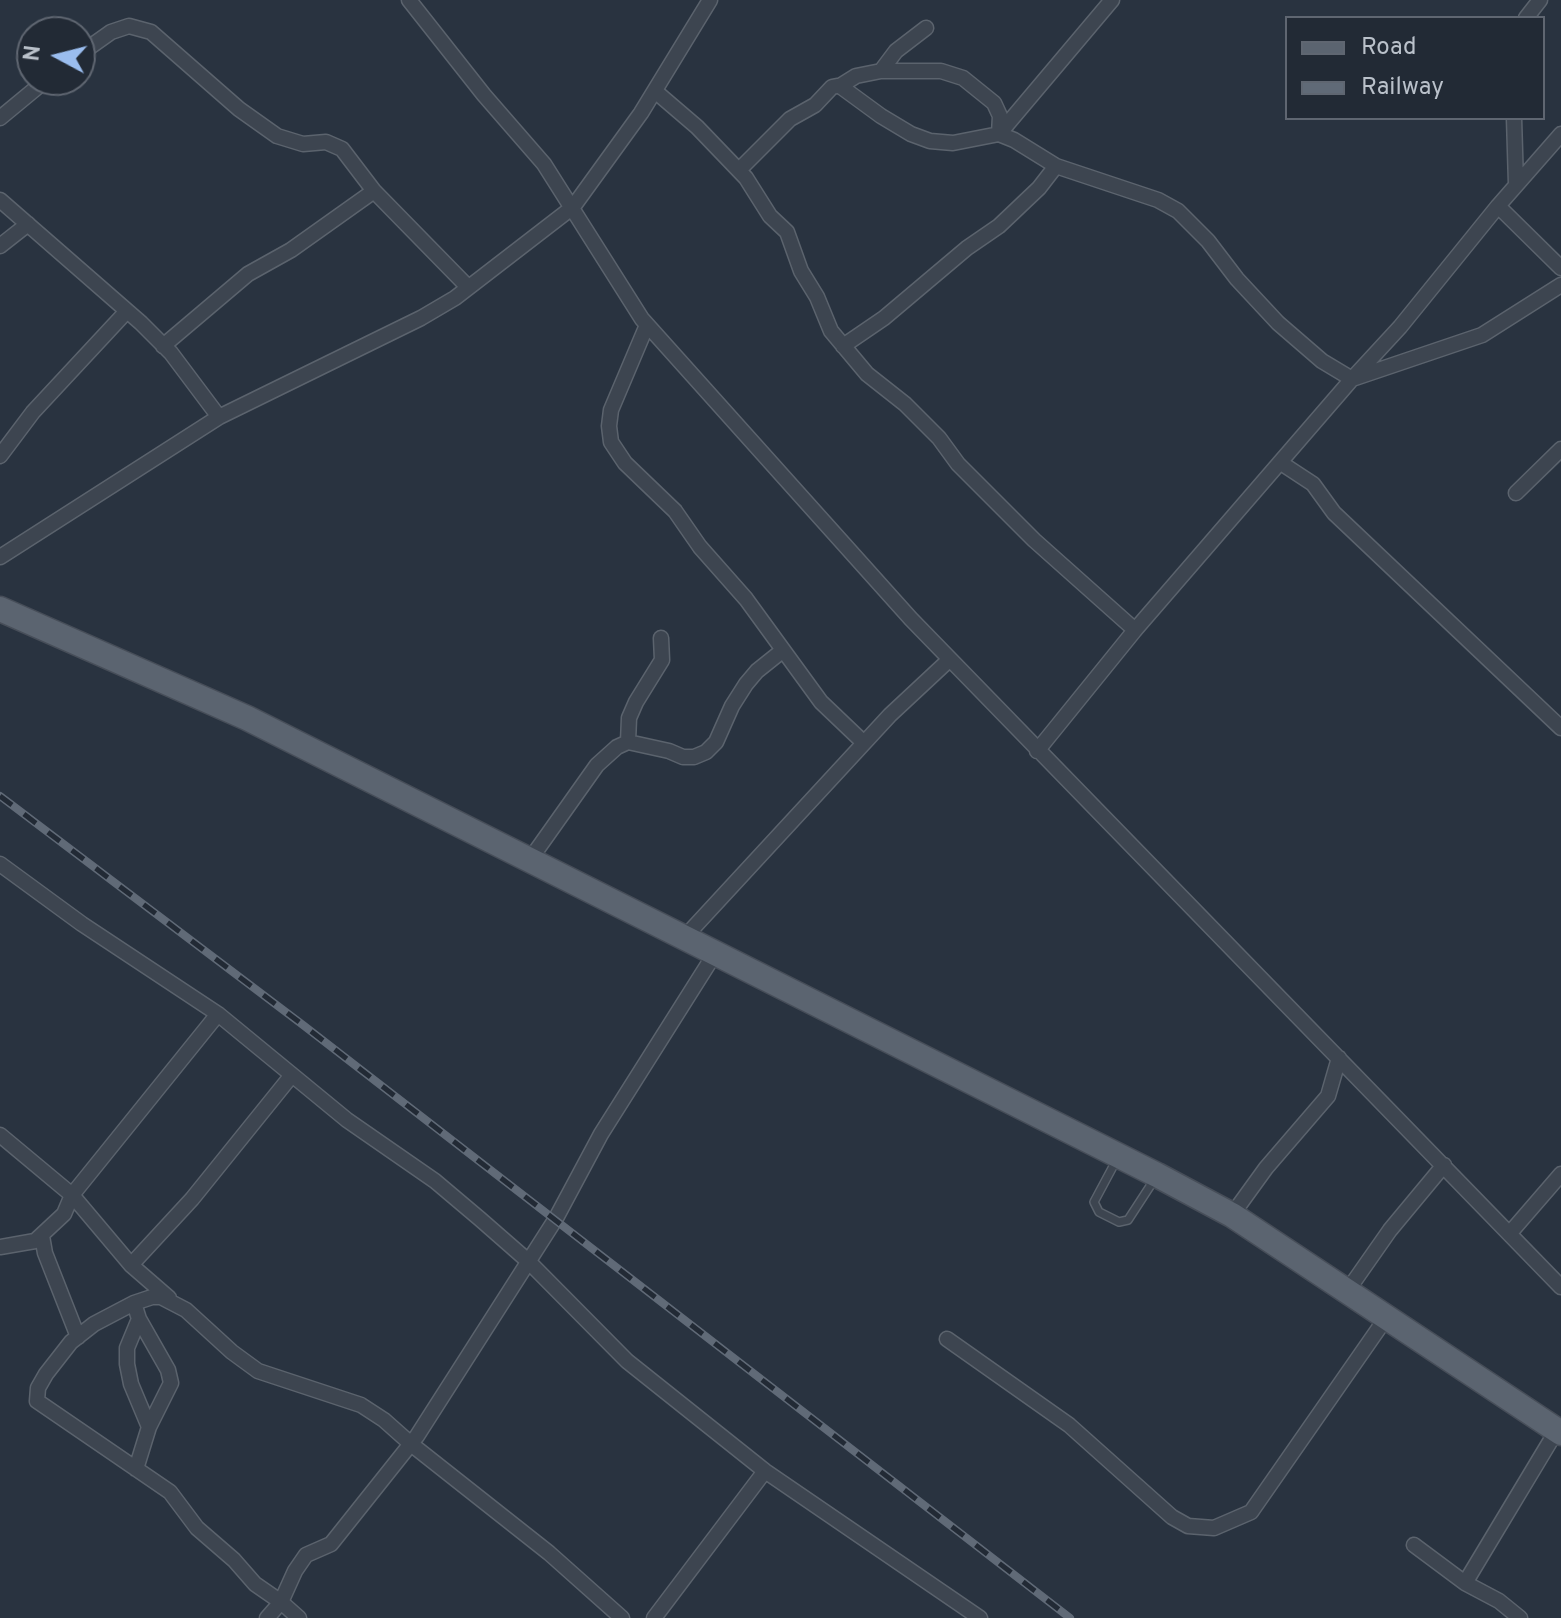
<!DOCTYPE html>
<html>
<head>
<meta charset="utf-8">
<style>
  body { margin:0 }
  #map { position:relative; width:1561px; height:1618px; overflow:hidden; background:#293340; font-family:Overpass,sans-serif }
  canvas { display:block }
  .legend { position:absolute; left:1285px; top:16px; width:260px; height:104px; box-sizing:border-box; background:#222a35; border:2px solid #5f6671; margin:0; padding:10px 14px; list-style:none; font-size:24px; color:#bac1ca }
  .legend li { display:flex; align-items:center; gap:16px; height:40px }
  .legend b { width:40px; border:2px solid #5f6671 }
  .north { position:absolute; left:16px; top:16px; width:80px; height:80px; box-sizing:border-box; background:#222a35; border:2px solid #5f6671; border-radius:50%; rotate:277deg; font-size:22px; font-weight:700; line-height:32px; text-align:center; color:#bac1ca }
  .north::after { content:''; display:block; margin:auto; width:28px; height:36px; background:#9abdef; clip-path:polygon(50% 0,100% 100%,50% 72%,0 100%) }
</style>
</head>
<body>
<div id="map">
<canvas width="1561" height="1618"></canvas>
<ul class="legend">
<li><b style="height:10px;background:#5b6470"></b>Road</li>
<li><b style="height:10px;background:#606a77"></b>Railway</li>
</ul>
<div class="north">N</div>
</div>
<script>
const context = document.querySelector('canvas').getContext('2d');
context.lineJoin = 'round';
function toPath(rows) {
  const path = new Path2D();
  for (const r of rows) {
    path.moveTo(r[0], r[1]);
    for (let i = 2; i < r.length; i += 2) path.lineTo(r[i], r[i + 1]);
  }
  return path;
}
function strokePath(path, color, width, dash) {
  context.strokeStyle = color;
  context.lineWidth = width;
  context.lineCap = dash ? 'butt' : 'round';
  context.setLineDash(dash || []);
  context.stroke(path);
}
const service = toPath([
  [1117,1159,1094,1202,1099,1212,1119,1222,1128,1220,1156,1177]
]);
const minor = toPath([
  [409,0,484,95,544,164,642,319,911,619,1561,1287],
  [1526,18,1540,0],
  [80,54,111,32,129,26,151,32,239,109,277,136,303,144,326,142,342,149,374,191,468,287],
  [881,71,896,51,926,28],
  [840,86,856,76,881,71,941,71,963,78,994,103,1000,116,999,134],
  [655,91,697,127,746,178,770,216,787,232,801,271,817,297,831,331,867,374,905,404,939,438,958,464,1034,540,1135,630],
  [0,118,46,80],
  [1514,118,1516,184],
  [999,134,1112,0],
  [739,170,790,119,815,105,832,87,837,86,840,86,881,116,911,134,930,141,953,143,999,134,1014,140,1056,166,1158,200,1178,211,1208,241,1237,279,1278,323,1322,361,1352,379,1482,335,1561,285],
  [0,200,141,323,171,353,219,417],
  [1498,206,1561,268],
  [0,246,28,224],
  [647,325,611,410,609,426,611,442,625,463,675,511,700,547,746,599,821,702,864,743],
  [163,346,248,274,291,250,374,191],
  [843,346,884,318,967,248,999,226,1039,188,1056,166],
  [0,456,33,412,127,311],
  [1281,463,1313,484,1334,513,1561,728],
  [1516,493,1561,449],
  [0,557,219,417,421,318,455,298,573,207,641,113,710,0],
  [628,742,629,718,636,702,662,660,661,638],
  [1037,751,1135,630,1352,379,1400,327,1498,206,1561,134],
  [529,861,597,765,617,747,628,742,669,751,683,757,694,757,706,752,716,742,732,706,746,684,757,671,782,651],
  [0,864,82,924,218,1014,347,1120,435,1181,480,1219,528,1261,627,1361,765,1471,980,1618],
  [683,939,890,715,949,660],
  [0,1135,72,1195,131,1265,169,1298],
  [1232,1215,1266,1168,1328,1096,1339,1058],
  [1510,1233,1561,1174],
  [42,1236,45,1253,78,1337],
  [0,1247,35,1241,64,1214,72,1195,218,1014],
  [131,1265,192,1199,292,1075],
  [1348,1290,1390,1230,1444,1165],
  [134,1303,139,1319,168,1370,171,1383,149,1427,136,1469],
  [139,1319,127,1348,127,1364,131,1384,149,1427],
  [947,1339,1069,1425,1172,1517,1188,1526,1214,1528,1251,1512,1386,1318],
  [1414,1545,1465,1583,1499,1601,1520,1618],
  [1465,1583,1557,1430],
  [267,1618,281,1602,295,1571,306,1555,331,1544,417,1436,555,1220,601,1134,714,955],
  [299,1618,281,1602,255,1584,234,1560,197,1528,170,1492,37,1401,38,1388,46,1374,71,1342,94,1324,134,1303,152,1297,161,1297,186,1310,232,1352,258,1371,361,1405,384,1420,411,1444,549,1553,622,1618],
  [654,1618,765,1471]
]);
const primary = toPath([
  [0,609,247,718,1157,1175,1232,1215,1561,1433]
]);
strokePath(service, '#5b636d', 10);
strokePath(minor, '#5b636d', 17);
strokePath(primary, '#474e59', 27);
strokePath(service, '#3d4550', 7);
strokePath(minor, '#3d4550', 14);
strokePath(primary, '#5b6470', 24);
const rail = toPath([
  [0,796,303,1025,1070,1618]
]);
strokePath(rail, '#606a77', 8);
strokePath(rail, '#222a35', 5, [15]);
</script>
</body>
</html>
